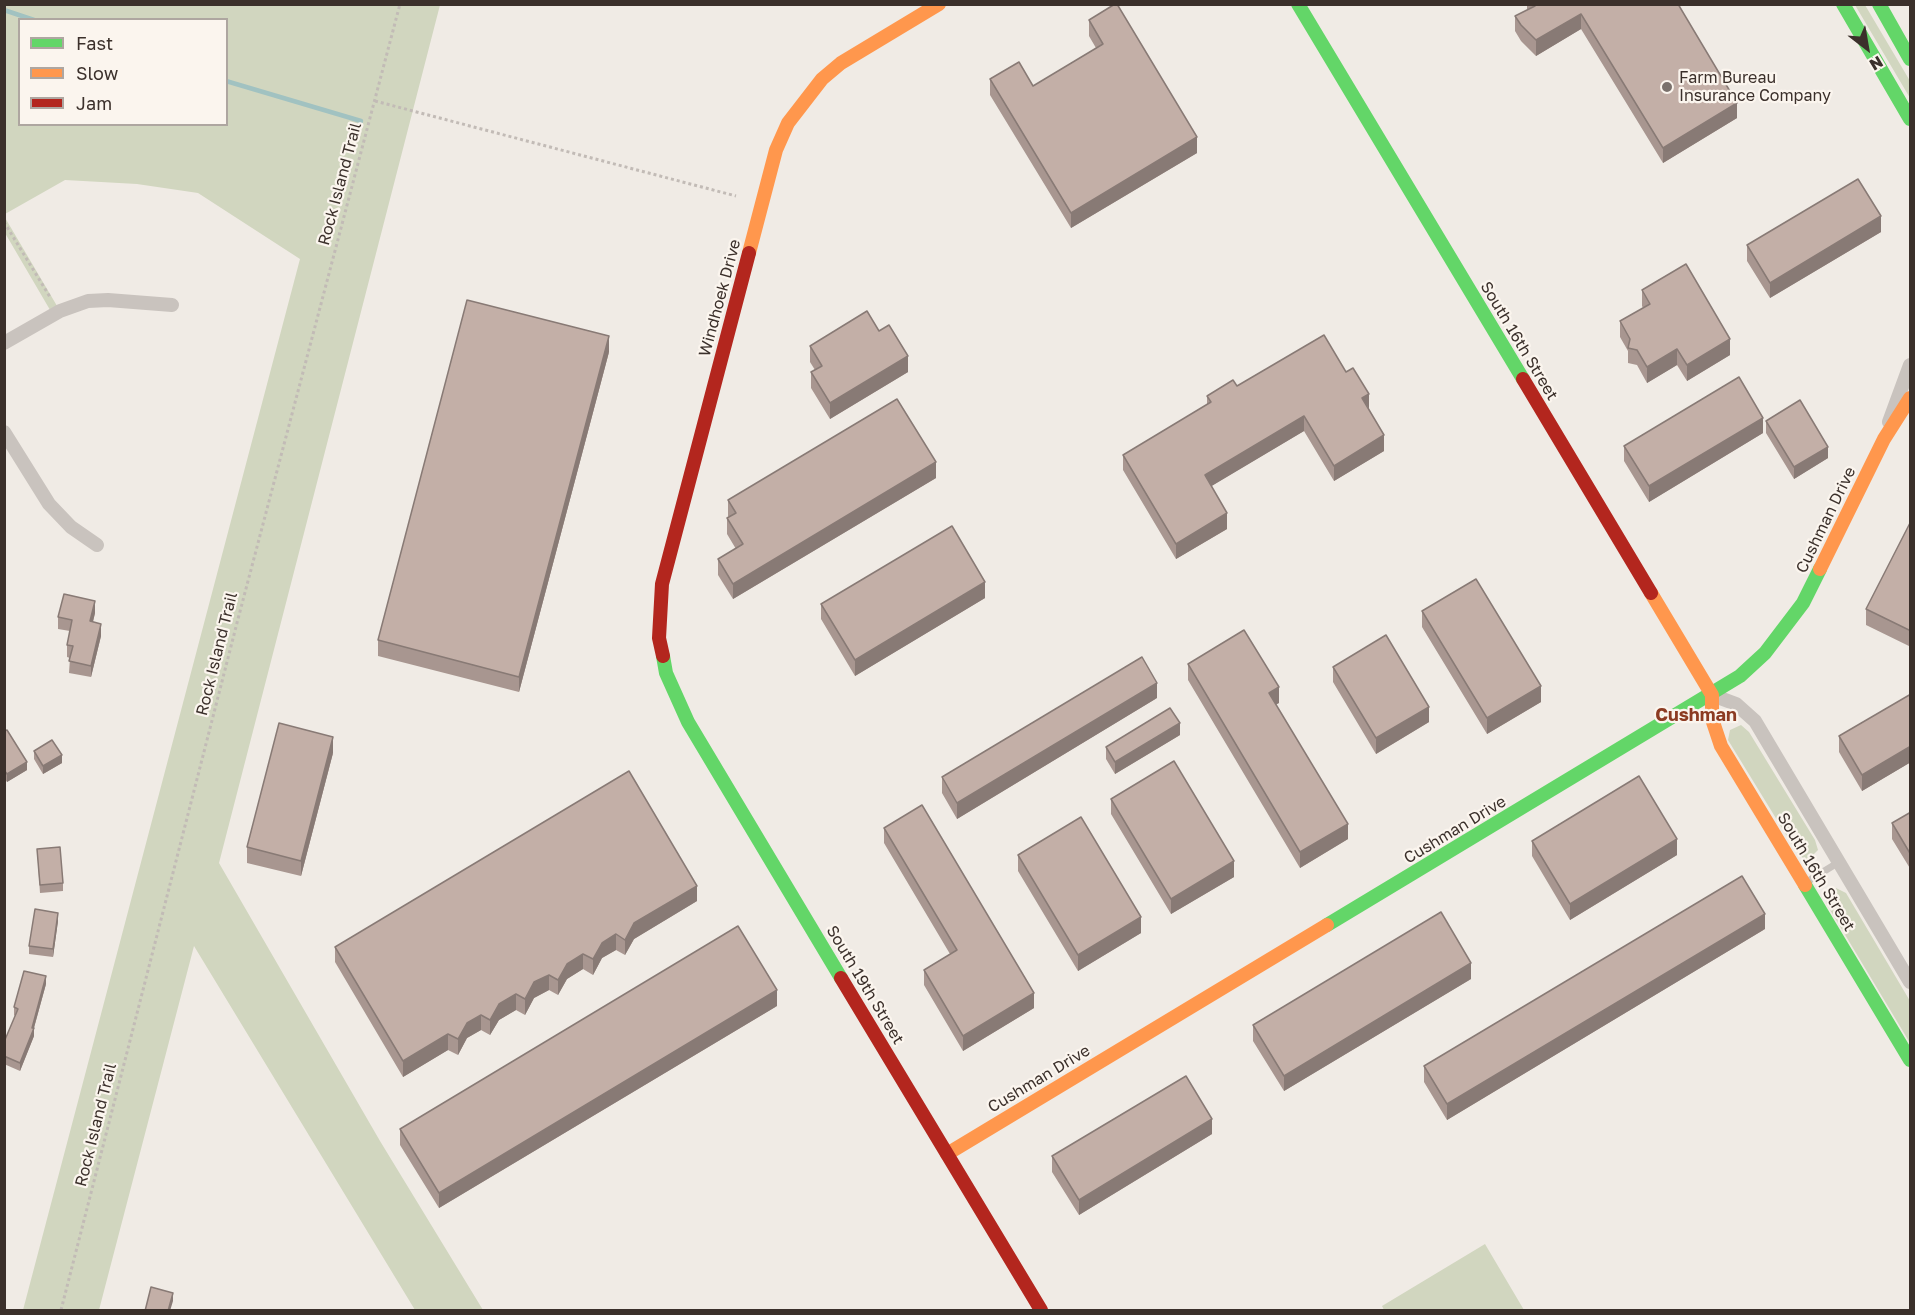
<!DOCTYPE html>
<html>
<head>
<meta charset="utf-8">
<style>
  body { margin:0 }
  #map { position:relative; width:1915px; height:1315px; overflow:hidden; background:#f0ebe5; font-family:"Golos Text",sans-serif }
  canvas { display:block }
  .frame { position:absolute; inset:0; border:6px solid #3b302b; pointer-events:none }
  .legend { position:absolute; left:18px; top:18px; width:210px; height:108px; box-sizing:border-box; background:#fbf5ee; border:2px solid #aea6a0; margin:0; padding:8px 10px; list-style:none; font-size:18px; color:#3b302b }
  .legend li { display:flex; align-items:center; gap:12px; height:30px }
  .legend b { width:30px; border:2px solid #aea6a0 }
  .north { position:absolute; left:1837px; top:18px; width:60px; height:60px; -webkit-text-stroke:4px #fbf5ee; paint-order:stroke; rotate:149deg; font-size:16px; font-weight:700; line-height:24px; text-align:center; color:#3b302b }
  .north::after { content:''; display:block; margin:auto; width:21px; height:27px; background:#3b302b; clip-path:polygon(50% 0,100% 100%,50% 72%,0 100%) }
</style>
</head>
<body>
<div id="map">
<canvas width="1915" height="1315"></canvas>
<div class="frame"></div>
<ul class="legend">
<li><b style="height:8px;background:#63d668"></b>Fast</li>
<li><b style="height:8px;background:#ff974d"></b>Slow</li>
<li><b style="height:8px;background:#b3261e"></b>Jam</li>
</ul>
<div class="north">N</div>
</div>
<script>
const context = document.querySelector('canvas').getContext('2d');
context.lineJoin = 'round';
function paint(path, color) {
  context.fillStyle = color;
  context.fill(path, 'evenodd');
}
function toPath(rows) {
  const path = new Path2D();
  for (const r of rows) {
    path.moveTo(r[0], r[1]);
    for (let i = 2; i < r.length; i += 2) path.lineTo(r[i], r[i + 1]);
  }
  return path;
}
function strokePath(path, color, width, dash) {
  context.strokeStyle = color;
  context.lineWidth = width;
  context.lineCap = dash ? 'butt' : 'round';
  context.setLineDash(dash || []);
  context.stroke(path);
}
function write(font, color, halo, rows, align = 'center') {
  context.font = font + ' "Golos Text",sans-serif';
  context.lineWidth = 4.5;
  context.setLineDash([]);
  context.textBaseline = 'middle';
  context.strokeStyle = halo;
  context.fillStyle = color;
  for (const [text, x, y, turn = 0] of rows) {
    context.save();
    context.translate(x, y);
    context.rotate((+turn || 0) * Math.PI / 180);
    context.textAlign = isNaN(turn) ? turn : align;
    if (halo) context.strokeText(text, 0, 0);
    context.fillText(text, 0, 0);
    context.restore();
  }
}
paint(toPath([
  [5,4,440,5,219,863,380,1141,483,1310,415,1310,194,946,99,1310,23,1310,300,259,198,193,137,184,65,180,5,214],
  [20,20,226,20,226,124,20,124],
  [1855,5,1865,5,1910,81,1910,98],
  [4,216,60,311,53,315,5,233],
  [1741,725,1749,732,1815,840,1818,850,1810,858,1805,860,1796,851,1728,740,1730,730],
  [1836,888,1846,893,1910,1001,1910,1043,1826,903,1828,894],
  [1485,1244,1524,1310,1384,1310,1382,1306]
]), '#d1d6bf');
strokePath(toPath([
  [4,10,34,20],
  [226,81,361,121]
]), '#a1c2c1', 4.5);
strokePath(toPath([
  [375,101,736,196],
  [4,222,50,297],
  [61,1310,238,619,400,4]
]), '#c2bbb6', 3, [3, 3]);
strokePath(toPath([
  [1805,883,1839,862]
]), '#c9c3be', 7);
strokePath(toPath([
  [4,343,60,311,88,301,108,300,172,305],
  [1889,422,1910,365],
  [4,432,49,504,71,527,97,545],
  [1712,695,1736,704,1755,721,1910,982]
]), '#c9c3be', 14);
strokePath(toPath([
  [1298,4,1523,379],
  [1843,4,1910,119],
  [1879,4,1910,59],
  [663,656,666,673,688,722,841,978],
  [1805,885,1910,1060],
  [1327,925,1740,676,1765,653,1803,603,1820,569]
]), '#63d668', 14);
strokePath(toPath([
  [749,253,776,150,788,123,822,79,841,63,939,4],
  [1820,569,1884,439,1910,398],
  [1651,593,1712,695,1712,719,1721,746,1805,885],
  [947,1154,1327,925]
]), '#ff974d', 14);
strokePath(toPath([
  [1523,379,1651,593],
  [663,656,659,638,662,584,749,253],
  [841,978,1041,1310]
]), '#b3261e', 14);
paint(toPath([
  [1527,4,1678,4,1737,118,1663,163,1581,29,1536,56,1521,41,1515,31,1515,16,1527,10],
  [1089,20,1197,153,1071,228,990,95,990,79,1033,86,1096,48,1089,36],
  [1881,232,1770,298,1747,261,1747,245],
  [1642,290,1730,355,1687,381,1677,365,1647,383,1637,365,1628,363,1628,351,1620,337,1620,321,1643,308,1642,306],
  [879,331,908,372,830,419,811,388,811,372,815,370,810,362,810,346],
  [609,352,519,692,378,656,378,640],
  [1237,386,1369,409,1384,451,1334,481,1304,431,1211,486,1227,529,1176,559,1123,470,1123,455,1207,405,1207,396],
  [1766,421,1828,458,1794,479,1766,433],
  [1763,433,1649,502,1624,461,1624,446],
  [936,478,733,599,718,575,718,559,736,549,727,534,727,518,729,517,728,516,728,500],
  [1911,521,1911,647,1866,625,1866,609],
  [985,598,855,676,821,619,821,604],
  [1422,611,1541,702,1487,734,1422,627],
  [95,613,93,622,101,636,91,677,69,673,70,658,67,657,67,645,70,631,58,629,58,617],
  [1188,664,1279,703,1276,704,1348,839,1300,868,1188,680],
  [1333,667,1429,722,1376,754,1333,682],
  [1911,694,1911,762,1862,791,1839,752,1839,736],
  [1157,698,957,819,942,793,942,777],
  [4,731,27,770,7,782,4,778],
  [1180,735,1115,774,1106,759,1106,747],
  [34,751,62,763,43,774,34,759],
  [333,753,301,876,247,863,247,847],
  [1111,799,1234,877,1171,914,1111,814],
  [1911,812,1911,870,1892,839,1892,823],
  [884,828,1034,1008,963,1051,924,985,924,970,950,954,884,843],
  [1532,841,1677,855,1570,920,1532,856],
  [37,849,63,883,63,891,40,893],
  [1018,855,1141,933,1078,971,1018,871],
  [697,901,634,939,625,955,616,950,602,958,593,975,583,969,567,979,558,995,549,990,534,998,525,1015,516,1010,499,1020,490,1035,481,1030,467,1038,458,1055,448,1050,403,1077,335,962,335,947],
  [58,921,53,957,29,954,29,946],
  [1765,929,1447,1120,1424,1082,1424,1066],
  [1471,979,1284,1091,1253,1041,1253,1025],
  [46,984,34,1028,34,1036,20,1071,4,1064,4,1042,15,1016,14,1015,14,1007],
  [777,1006,439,1208,400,1145,400,1129],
  [1212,1134,1079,1215,1052,1172,1052,1156]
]), '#a89690');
paint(toPath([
  [1581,14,1581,29,1536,56,1536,40],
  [1737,103,1737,118,1663,163,1663,148],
  [1197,137,1197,153,1071,228,1071,213],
  [1881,216,1881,232,1770,298,1770,283],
  [609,336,609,352,519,692,519,677],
  [1730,339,1730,355,1687,381,1687,365],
  [1677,349,1677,365,1647,383,1647,367],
  [908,356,908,372,830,419,830,403],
  [1369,394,1369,409,1362,398],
  [1304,416,1304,431,1205,490,1205,475],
  [1763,418,1763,433,1649,502,1649,486],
  [1384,435,1384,451,1334,481,1334,466],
  [1828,447,1828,458,1794,479,1794,467],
  [936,462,936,478,733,599,733,584],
  [1227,513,1227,529,1176,559,1176,544],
  [985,582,985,598,855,676,855,660],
  [95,601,95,613,90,633,90,621],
  [101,624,101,636,91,677,91,666],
  [1157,683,1157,698,957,819,957,803],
  [1541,686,1541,702,1487,734,1487,718],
  [1279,687,1279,703,1269,708,1269,693],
  [1429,707,1429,722,1376,754,1376,738],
  [1180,723,1180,735,1115,774,1115,762],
  [333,737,333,753,301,876,301,861],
  [1911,746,1911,762,1862,791,1862,775],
  [62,755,62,763,43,774,43,766],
  [27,762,27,770,7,782,7,774],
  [1348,824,1348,839,1300,868,1300,852],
  [1677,839,1677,855,1570,920,1570,904],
  [1234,861,1234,877,1171,914,1171,899],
  [697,886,697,901,634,939,625,955,625,940,634,923],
  [58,913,58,921,53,957,53,949],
  [1765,914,1765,929,1447,1120,1447,1104],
  [1141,917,1141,933,1078,971,1078,955],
  [616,934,616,950,602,958,593,975,593,959,602,943],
  [583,954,583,969,567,979,558,995,558,980,567,964],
  [1471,963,1471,979,1284,1091,1284,1076],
  [549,975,549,990,534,998,525,1015,525,999,534,982],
  [46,976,46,984,33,1031,34,1028,34,1036,20,1071,20,1063,32,1028],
  [777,990,777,1006,439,1208,439,1193],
  [1034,993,1034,1008,963,1051,963,1036],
  [516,994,516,1010,499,1020,490,1035,490,1020,499,1004],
  [481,1015,481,1030,467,1038,458,1055,458,1039,467,1023],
  [448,1034,448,1050,403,1077,403,1061],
  [1212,1119,1212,1134,1079,1215,1079,1200],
  [173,1293,173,1301,170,1311,168,1311]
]), '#887a75');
const building = toPath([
  [1115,4,1117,4,1197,137,1071,213,990,79,1019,62,1033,86,1103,44,1089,20,1115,4],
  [1534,4,1678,4,1737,103,1663,148,1581,14,1536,40,1521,25,1515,16,1535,6,1534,4],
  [1858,179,1881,216,1770,283,1747,245,1858,179],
  [1686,264,1730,339,1687,365,1677,349,1647,367,1637,350,1628,348,1630,339,1620,321,1650,304,1642,290,1686,264],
  [467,300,609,336,519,677,378,640,467,300],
  [867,311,879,331,889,325,908,356,830,403,811,372,822,366,810,346,867,311],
  [1324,335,1346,372,1353,368,1369,394,1362,398,1384,435,1334,466,1304,416,1205,475,1227,513,1176,544,1123,455,1211,402,1207,396,1233,380,1237,386,1324,335],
  [1739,377,1763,418,1649,486,1624,446,1739,377],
  [897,399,936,462,733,584,718,559,743,544,727,518,736,513,728,500,897,399],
  [1800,400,1828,447,1794,467,1766,421,1800,400],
  [1911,521,1911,631,1866,609,1911,521],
  [952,526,985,582,855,660,821,604,952,526],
  [1476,579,1541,686,1487,718,1422,611,1476,579],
  [64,594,95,601,90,621,101,624,91,666,69,661,73,646,67,645,72,620,58,617,64,594],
  [1244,630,1279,687,1269,693,1348,824,1300,852,1188,664,1244,630],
  [1386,635,1429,707,1376,738,1333,667,1386,635],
  [1142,657,1157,683,957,803,942,777,1142,657],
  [1911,694,1911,746,1862,775,1839,736,1911,694],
  [1170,708,1180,723,1115,762,1106,747,1170,708],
  [279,723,333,737,301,861,247,847,279,723],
  [7,730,27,762,7,774,4,770,4,731,7,730],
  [52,740,62,755,43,766,34,751,52,740],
  [1174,761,1234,861,1171,899,1111,799,1174,761],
  [629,771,697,886,634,923,625,940,616,934,602,943,593,959,583,954,567,964,558,980,549,975,534,982,525,999,516,994,499,1004,490,1020,481,1015,467,1023,458,1039,448,1034,403,1061,335,947,629,771],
  [1639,776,1677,839,1570,904,1532,841,1639,776],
  [922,805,1034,993,963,1036,924,970,957,950,884,828,922,805],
  [1911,812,1911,855,1892,823,1911,812],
  [1081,817,1141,917,1078,955,1018,855,1081,817],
  [60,847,63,883,40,885,37,849,60,847],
  [1742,876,1765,914,1447,1104,1424,1066,1742,876],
  [35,909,58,913,53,949,29,946,35,909],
  [1441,912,1471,963,1284,1076,1253,1025,1441,912],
  [738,926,777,990,439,1193,400,1129,738,926],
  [24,971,46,976,32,1028,34,1028,20,1063,4,1056,4,1042,18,1009,14,1007,24,971],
  [1186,1076,1212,1119,1079,1200,1052,1156,1186,1076],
  [151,1287,173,1293,168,1311,145,1311,151,1287]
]);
paint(building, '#c3afa7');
strokePath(building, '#887a75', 1.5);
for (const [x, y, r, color] of [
  [1667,87,6,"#7a716c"]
]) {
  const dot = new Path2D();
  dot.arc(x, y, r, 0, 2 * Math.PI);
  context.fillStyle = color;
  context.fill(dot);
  strokePath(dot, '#fbf5ee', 2);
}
write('16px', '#3b302b', '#fbf5ee', [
  ["Farm Bureau",1679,78],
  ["Insurance Company",1679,96]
], 'left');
write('16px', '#3b302b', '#fbf5ee', [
  ["Rock Island Trail",340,184,-75],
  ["Windhoek Drive",720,298,-75],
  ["South 16th Street",1519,341,59],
  ["Cushman Drive",1826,520,-64],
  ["Rock Island Trail",217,654,-76],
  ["Cushman Drive",1455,830,-31],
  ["South 16th Street",1816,872,59],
  ["South 19th Street",865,985,59],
  ["Cushman Drive",1039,1079,-31],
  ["Rock Island Trail",96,1125,-76]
]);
write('bold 18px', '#8c3b22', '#fbf5ee', [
  ["Cushman",1696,715]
]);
</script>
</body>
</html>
